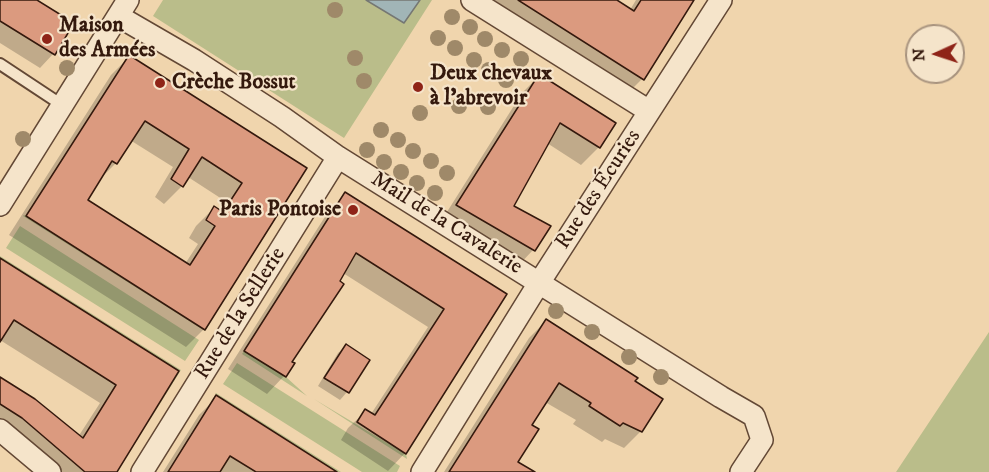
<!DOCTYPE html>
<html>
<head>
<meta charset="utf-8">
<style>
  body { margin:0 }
  #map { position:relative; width:989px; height:472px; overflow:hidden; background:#f0d5ad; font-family:"IM FELL DW Pica",serif }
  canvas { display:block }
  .north { position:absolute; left:905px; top:24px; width:60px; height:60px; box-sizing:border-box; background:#f5e4ca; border:2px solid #a8937e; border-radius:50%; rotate:267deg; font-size:16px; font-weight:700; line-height:24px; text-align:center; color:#34190d }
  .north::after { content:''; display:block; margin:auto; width:21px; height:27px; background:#8f2418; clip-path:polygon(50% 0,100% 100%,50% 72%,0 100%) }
</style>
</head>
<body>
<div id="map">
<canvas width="989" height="472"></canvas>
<div class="north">N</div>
</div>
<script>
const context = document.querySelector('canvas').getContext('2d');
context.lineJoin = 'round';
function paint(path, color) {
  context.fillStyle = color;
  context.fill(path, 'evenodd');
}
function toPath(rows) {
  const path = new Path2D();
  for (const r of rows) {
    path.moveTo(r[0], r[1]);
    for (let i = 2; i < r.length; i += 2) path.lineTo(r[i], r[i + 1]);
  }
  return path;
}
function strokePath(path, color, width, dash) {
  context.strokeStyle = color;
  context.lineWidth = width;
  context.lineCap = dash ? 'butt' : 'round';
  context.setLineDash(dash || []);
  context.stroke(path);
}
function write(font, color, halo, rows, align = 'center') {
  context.font = font + ' "IM FELL DW Pica",serif';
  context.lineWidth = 4.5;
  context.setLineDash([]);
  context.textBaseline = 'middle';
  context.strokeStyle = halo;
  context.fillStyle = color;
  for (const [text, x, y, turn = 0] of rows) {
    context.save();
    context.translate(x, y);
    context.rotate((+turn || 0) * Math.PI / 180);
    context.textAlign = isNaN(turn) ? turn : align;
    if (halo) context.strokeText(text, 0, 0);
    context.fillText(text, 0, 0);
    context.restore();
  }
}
paint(toPath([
  [163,0,432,0,344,138,153,16],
  [24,215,204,330,210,323,205,331,23,216],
  [20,226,199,340,185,361,6,248],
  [0,256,181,370,148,423,179,371,0,258],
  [989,332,989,472,896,472,900,466],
  [244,351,286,377,307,396,242,354],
  [237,363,400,466,397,472,362,472,223,384],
  [216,393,341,472,337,472,215,394],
  [314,399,406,454,407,459]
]), '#babd8a');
const water = toPath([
  [366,0,420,0,404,23,366,0]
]);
paint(water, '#a1b5b7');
strokePath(water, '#757773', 1.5);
paint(toPath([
  [0,0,34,0,53,54,40,68,0,43],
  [473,0,614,0,630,10,636,0,692,0,642,79,625,96],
  [129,57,304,168,204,329,186,347,9,235,111,75],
  [130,140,173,167,155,197,164,204,182,186,188,177,225,201,218,211,214,208,196,226,189,238,198,244,185,264,86,201,98,181,116,163],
  [539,76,614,123,599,147,581,165,547,143,512,207,549,226,533,250,516,268,440,223,522,93],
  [345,194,505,295,405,453,388,471,341,440,348,428,366,411,371,414,428,327,343,273,290,362,293,364,284,376,267,394,228,369,328,212],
  [0,261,177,372,115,472,47,472,0,433,0,379,78,437,100,403,0,340],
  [546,321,633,381,641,431,624,448,605,439,602,442,573,424,576,420,545,402,530,426,516,462,525,472,444,472,529,338],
  [346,346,368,360,347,392,340,400,318,386,338,353],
  [217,397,334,472,163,472,199,415]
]), '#0003');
const building = toPath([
  [0,0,37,0,74,23,55,55,0,21,0,0],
  [518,0,617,0,634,11,641,0,694,0,644,80,518,0],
  [129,55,307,168,205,330,26,216,129,55],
  [145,121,189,149,171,179,183,187,202,157,242,183,223,212,214,206,206,220,215,226,190,265,88,200,112,161,117,164,145,121],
  [539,74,616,123,600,148,560,123,514,206,551,226,535,251,456,205,539,74],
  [345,192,507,294,406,454,357,422,365,409,375,415,444,309,356,253,340,281,344,284,292,362,295,363,286,377,244,351,345,192],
  [0,258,179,371,117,472,85,472,22,418,0,404,0,377,35,399,83,438,116,385,14,320,0,342,0,258],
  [546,319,638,378,635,381,663,399,642,432,623,423,620,426,589,406,591,403,559,383,532,425,539,429,518,462,535,472,449,472,546,319],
  [346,344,370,360,349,393,324,378,346,344],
  [216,395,337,472,256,472,230,456,220,472,168,472,216,395]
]);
paint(building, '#db9a7f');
strokePath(building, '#34190d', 1.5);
const service = toPath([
  [0,64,62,105]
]);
const minor = toPath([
  [472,0,649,111],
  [118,16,194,60,282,117,338,157,721,397,754,416,762,440,741,472],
  [0,205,128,0],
  [0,430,50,472],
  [142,472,338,157],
  [422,472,539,283,721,0]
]);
strokePath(service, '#634835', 14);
strokePath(minor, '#634835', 24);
strokePath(service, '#f5e4ca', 10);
strokePath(minor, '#f5e4ca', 21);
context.fillStyle = '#9f8969';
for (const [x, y] of [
  [335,10],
  [452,17],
  [470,27],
  [438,38],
  [485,39],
  [455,48],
  [502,50],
  [355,58],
  [521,59],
  [474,60],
  [67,68],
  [489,70],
  [506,80],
  [364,81],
  [459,106],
  [488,107],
  [420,113],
  [381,130],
  [23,139],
  [398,140],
  [367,150],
  [413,151],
  [431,161],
  [384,162],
  [401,172],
  [447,173],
  [417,183],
  [435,193],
  [556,311],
  [592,332],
  [629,357],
  [661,377]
]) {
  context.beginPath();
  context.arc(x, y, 8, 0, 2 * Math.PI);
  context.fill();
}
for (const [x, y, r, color] of [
  [47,39,6,"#8f2418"],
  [160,83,6,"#8f2418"],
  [418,87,6,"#8f2418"],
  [353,210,6,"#8f2418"]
]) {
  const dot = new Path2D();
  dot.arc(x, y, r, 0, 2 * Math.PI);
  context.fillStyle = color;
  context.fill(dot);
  strokePath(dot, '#f5e4ca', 2);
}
write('bold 22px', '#34190d', '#f5e4ca', [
  ["Maison",59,26],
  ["des Armées",59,51],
  ["Deux chevaux",430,74],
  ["à l'abrevoir",430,99],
  ["Crèche Bossut",172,83],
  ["Paris Pontoise",341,210,"right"]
], 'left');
write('22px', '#34190d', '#f5e4ca', [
  ["Rue des Écuries",599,190,-57],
  ["Mail de la Cavalerie",446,224,32],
  ["Rue de la Sellerie",241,314,-58]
]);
</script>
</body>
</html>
